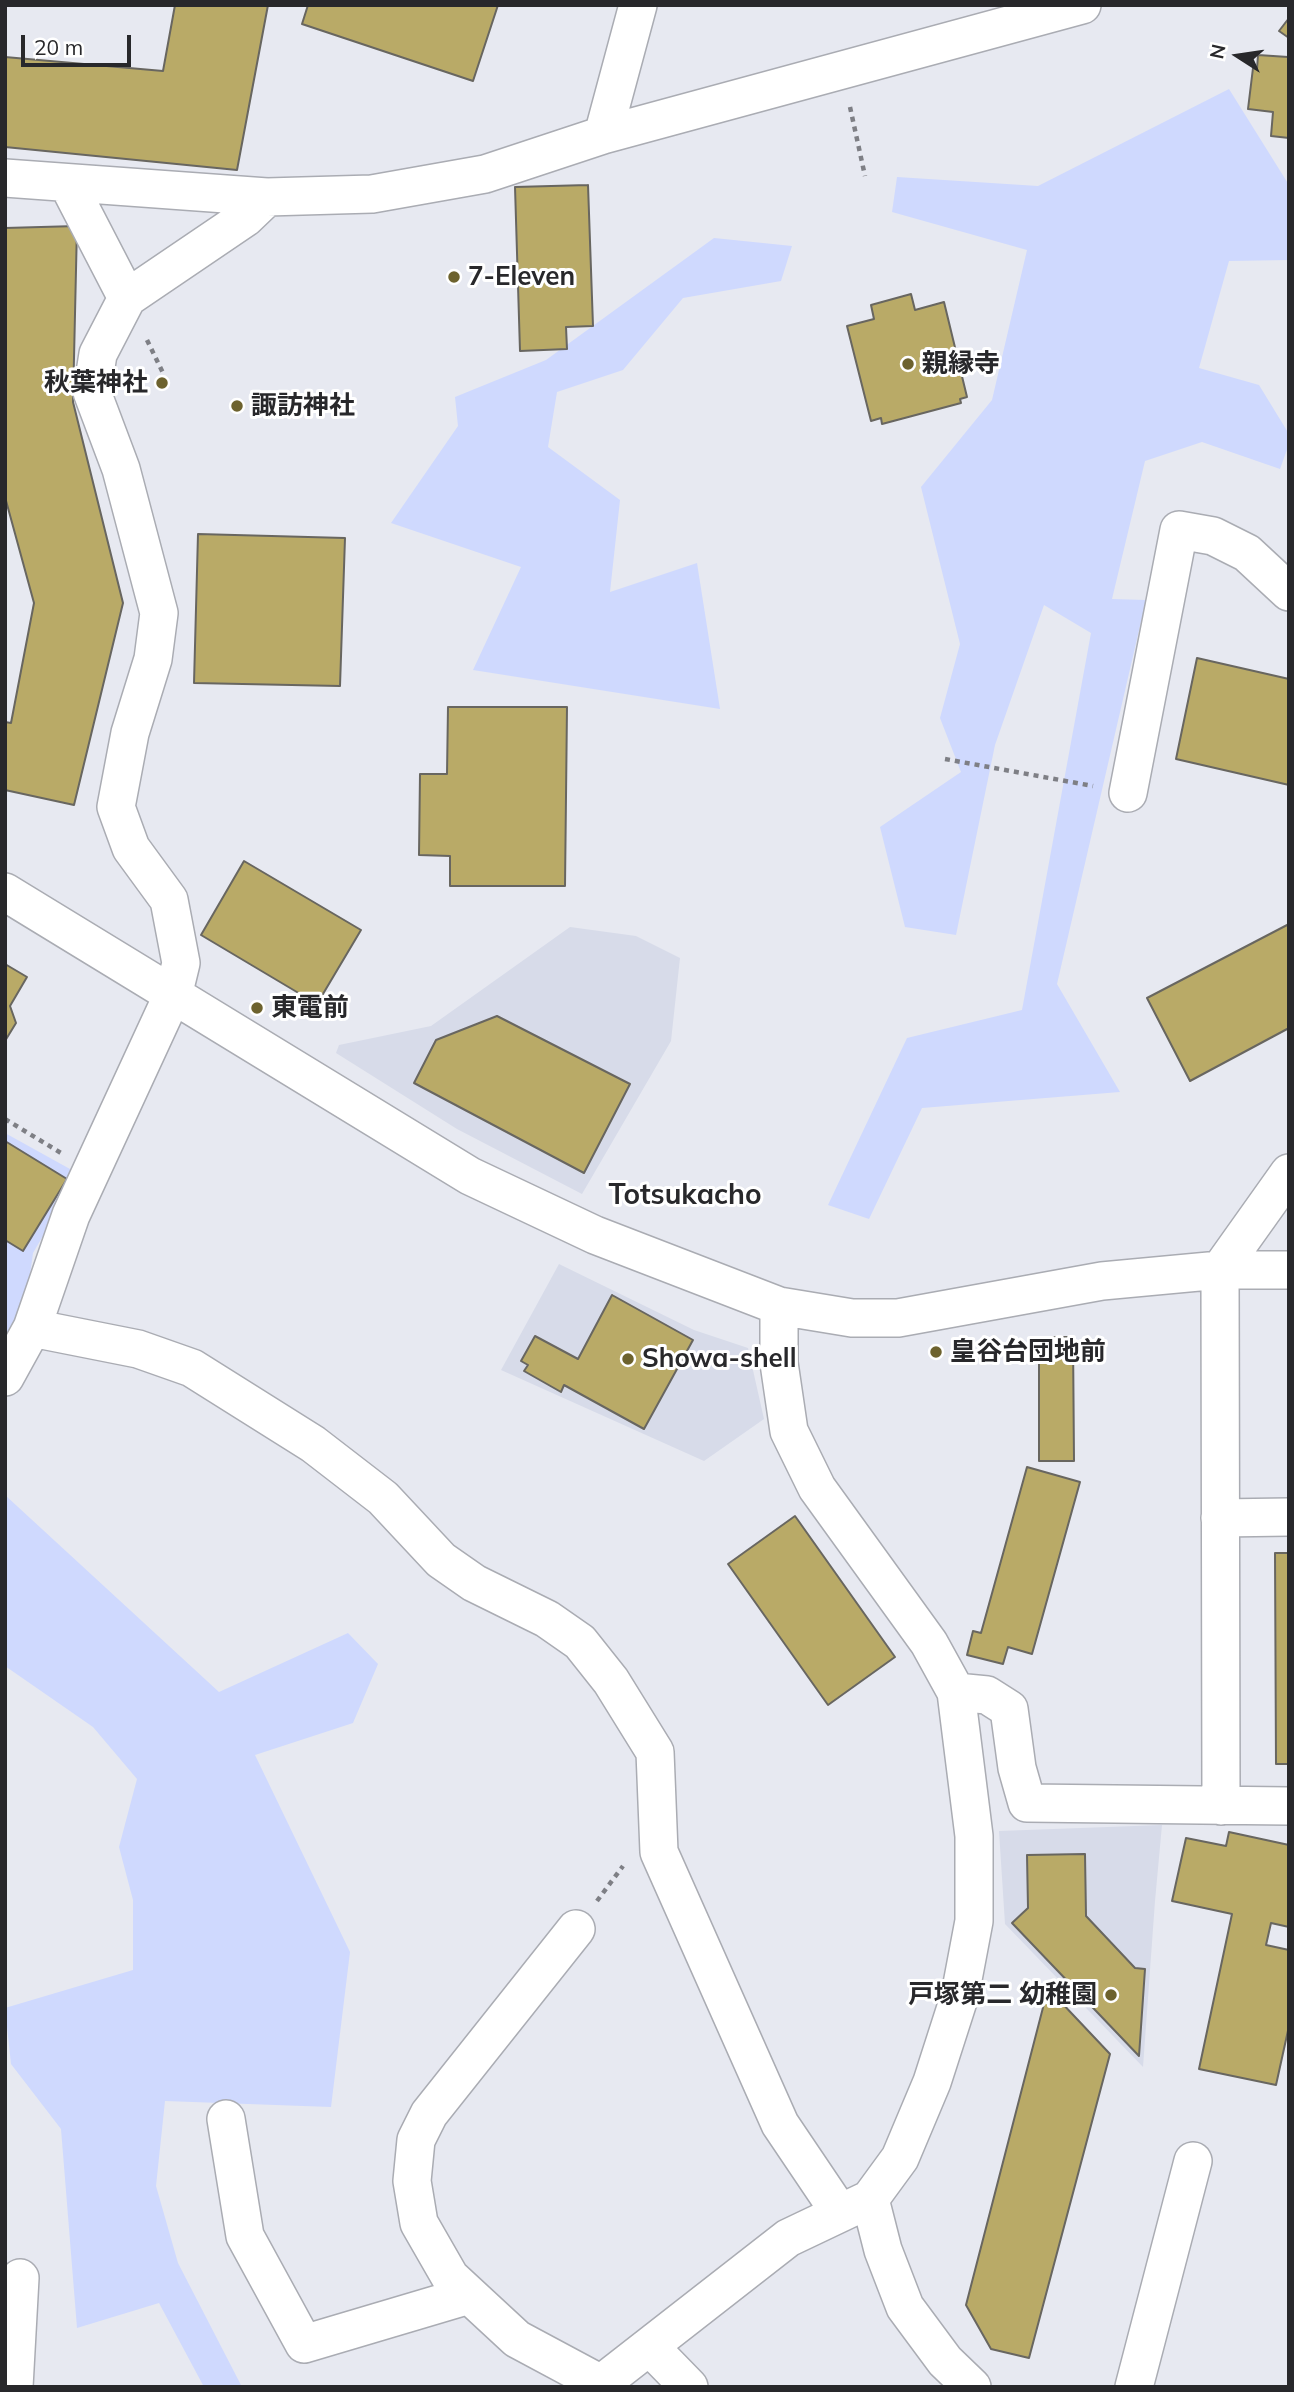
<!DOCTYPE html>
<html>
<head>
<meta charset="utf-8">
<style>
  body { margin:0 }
  #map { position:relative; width:1294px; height:2392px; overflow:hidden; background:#e7e9f1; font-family:Mulish,sans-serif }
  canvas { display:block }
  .frame { position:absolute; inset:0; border:7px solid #28282b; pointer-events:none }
  .north { position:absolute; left:1203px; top:21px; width:70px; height:70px; -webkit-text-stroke:5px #fff; paint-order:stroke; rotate:282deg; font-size:19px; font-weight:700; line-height:28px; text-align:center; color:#28282b }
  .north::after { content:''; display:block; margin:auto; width:24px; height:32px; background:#28282b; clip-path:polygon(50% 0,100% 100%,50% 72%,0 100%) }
  .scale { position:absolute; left:21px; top:35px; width:110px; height:32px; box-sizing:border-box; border:4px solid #28282b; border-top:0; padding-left:9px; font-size:21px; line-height:24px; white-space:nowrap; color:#28282b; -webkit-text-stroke:5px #fff; paint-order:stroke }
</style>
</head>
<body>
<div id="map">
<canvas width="1294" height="2392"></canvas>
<div class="frame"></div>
<div class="north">N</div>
<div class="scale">20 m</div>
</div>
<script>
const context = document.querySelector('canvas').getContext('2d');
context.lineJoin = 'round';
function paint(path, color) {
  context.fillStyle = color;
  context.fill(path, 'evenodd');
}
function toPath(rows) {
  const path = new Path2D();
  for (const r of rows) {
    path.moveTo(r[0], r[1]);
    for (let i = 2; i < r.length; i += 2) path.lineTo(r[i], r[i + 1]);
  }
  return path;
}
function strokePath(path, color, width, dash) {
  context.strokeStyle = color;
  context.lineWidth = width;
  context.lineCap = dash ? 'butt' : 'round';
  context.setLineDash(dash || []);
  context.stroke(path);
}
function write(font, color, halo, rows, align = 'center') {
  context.font = font + ' Mulish,"Noto Sans JP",sans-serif';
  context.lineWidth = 6;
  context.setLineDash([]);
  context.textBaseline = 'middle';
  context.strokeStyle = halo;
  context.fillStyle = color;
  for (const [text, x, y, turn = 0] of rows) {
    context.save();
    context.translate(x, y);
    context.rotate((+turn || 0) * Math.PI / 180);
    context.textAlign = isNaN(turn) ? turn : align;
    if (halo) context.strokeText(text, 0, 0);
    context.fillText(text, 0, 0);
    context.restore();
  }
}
paint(toPath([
  [570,927,636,936,680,958,671,1041,582,1194,457,1129,336,1053,339,1045,431,1026],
  [559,1264,694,1330,748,1348,764,1419,704,1461,501,1370],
  [1162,1825,1155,1901,1143,2067,1005,1924,999,1831]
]), '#d7dbe9');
paint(toPath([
  [1229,89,1289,185,1289,260,1229,261,1199,368,1259,385,1289,434,1289,444,1280,469,1202,442,1145,461,1112,599,1146,600,1057,984,1120,1092,922,1108,869,1219,828,1205,907,1038,1022,1010,1091,633,1044,605,995,745,956,935,905,927,880,827,961,772,940,718,960,644,921,487,992,400,1027,250,892,212,897,177,1038,186],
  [714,238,792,246,781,281,683,298,623,370,557,392,548,447,620,500,610,592,697,563,720,709,473,670,521,567,391,523,458,426,455,397,546,360],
  [5,1133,79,1174,33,1253,23,1326,5,1351],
  [5,1495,219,1692,348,1633,378,1664,353,1723,255,1755,350,1952,331,2107,165,2101,156,2186,178,2263,242,2387,204,2387,159,2303,77,2328,61,2129,11,2064,5,2008,133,1970,133,1900,119,1847,137,1779,93,1727,5,1666]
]), '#cfd9fe');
const building = toPath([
  [175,5,268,5,237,170,5,147,5,57,163,71,175,5],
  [308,5,498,5,473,81,302,24,308,5],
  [1289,18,1289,38,1279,31,1289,18],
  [1258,55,1288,57,1289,138,1271,136,1273,112,1248,109,1253,68,1257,69,1258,55],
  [588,185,593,326,566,327,567,349,520,351,515,187,588,185],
  [77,226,73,402,123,603,74,805,5,790,5,722,11,723,34,603,5,497,5,228,77,226],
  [911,294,915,310,944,302,967,397,960,399,961,403,882,424,881,418,871,421,847,326,874,319,871,305,911,294],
  [198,534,345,538,340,686,194,683,198,534],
  [1197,658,1289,679,1289,785,1176,759,1197,658],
  [448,707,567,707,565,886,450,886,450,856,419,855,420,774,447,774,448,707],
  [244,861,361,930,317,1004,201,935,244,861],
  [1289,924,1289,1028,1190,1081,1147,998,1289,924],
  [5,964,27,977,10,1006,16,1023,5,1041,5,964],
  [497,1016,630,1084,584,1173,414,1083,436,1040,497,1016],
  [5,1141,67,1179,23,1251,5,1240,5,1141],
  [612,1295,693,1340,644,1429,564,1385,561,1392,524,1371,528,1365,521,1361,535,1336,578,1359,612,1295],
  [1039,1337,1073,1337,1074,1461,1039,1461,1039,1337],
  [1027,1467,1080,1482,1032,1654,1008,1647,1003,1664,967,1655,973,1631,981,1633,1027,1467],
  [795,1516,895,1657,828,1705,728,1564,795,1516],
  [1275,1553,1289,1553,1289,1764,1276,1764,1275,1553],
  [1229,1832,1289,1845,1289,1927,1271,1923,1266,1945,1289,1950,1289,2026,1276,2085,1199,2069,1232,1914,1172,1901,1186,1838,1226,1846,1229,1832],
  [1085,1854,1086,1916,1135,1968,1145,1969,1139,2056,1012,1923,1028,1908,1027,1855,1085,1854],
  [1046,1996,1059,2000,1110,2054,1029,2358,991,2349,966,2305,1046,1996]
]);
paint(building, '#b9aa67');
strokePath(building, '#686660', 2);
const minor = toPath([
  [603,135,638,5],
  [5,178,267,197,372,194,485,174,603,135,1082,5],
  [68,184,127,298,245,218,267,197],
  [1128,793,1179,530,1213,536,1247,553,1289,592],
  [5,892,470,1176,595,1235,779,1306,852,1318,898,1318,1102,1281,1220,1270,1289,1270],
  [32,1328,138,1349,192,1368,313,1444,383,1498,441,1560,474,1583,547,1619,580,1642,611,1681,655,1752,659,1852,780,2124,840,2213],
  [5,1377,32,1328,71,1215,174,992,181,963,169,900,131,848,116,807,130,733,153,659,159,613,121,469,92,392,98,354,127,298],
  [1220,1518,1289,1517],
  [956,1692,987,1695,1009,1709,1017,1768,1027,1803,1289,1806],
  [1221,1806,1220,1270,1289,1173],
  [576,1929,429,2114,416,2140,412,2181,419,2223,450,2277,517,2339,601,2384],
  [226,2119,245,2236,304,2344,469,2295],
  [870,2199,883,2250,905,2307,945,2361,972,2387],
  [650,2347,689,2387],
  [14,2387,20,2278],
  [597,2387,788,2238,870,2199,900,2158,932,2082,960,1995,974,1921,974,1836,956,1692,929,1643,817,1488,789,1431,779,1363,779,1306],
  [1134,2387,1193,2161]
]);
strokePath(minor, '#aaacb3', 40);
strokePath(toPath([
  [850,107,865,176],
  [147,340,164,375],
  [945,759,1093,786],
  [5,1119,61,1153],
  [597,1901,623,1866]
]), '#7e7f85', 4.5, [5, 5]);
strokePath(minor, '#fff', 37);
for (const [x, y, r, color] of [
  [454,277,7,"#6d622e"],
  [908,364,7,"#6d622e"],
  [162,383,7,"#6d622e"],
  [237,406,7,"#6d622e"],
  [257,1008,7,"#6d622e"],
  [936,1352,7,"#6d622e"],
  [628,1359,7,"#6d622e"],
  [1111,1995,7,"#6d622e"]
]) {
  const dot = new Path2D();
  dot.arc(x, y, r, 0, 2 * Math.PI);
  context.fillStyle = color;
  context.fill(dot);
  strokePath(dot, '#fff', 2.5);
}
write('bold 26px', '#28282b', '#fff', [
  ["7-Eleven",468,277],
  ["親縁寺",922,364],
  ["秋葉神社",148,383,"right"],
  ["諏訪神社",251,406],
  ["東電前",271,1008],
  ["皇谷台団地前",950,1352],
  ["Showa-shell",642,1359],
  ["戸塚第二 幼稚園",1097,1995,"right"]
], 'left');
write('bold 28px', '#28282b', '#fff', [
  ["Totsukacho",685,1196]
]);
</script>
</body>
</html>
